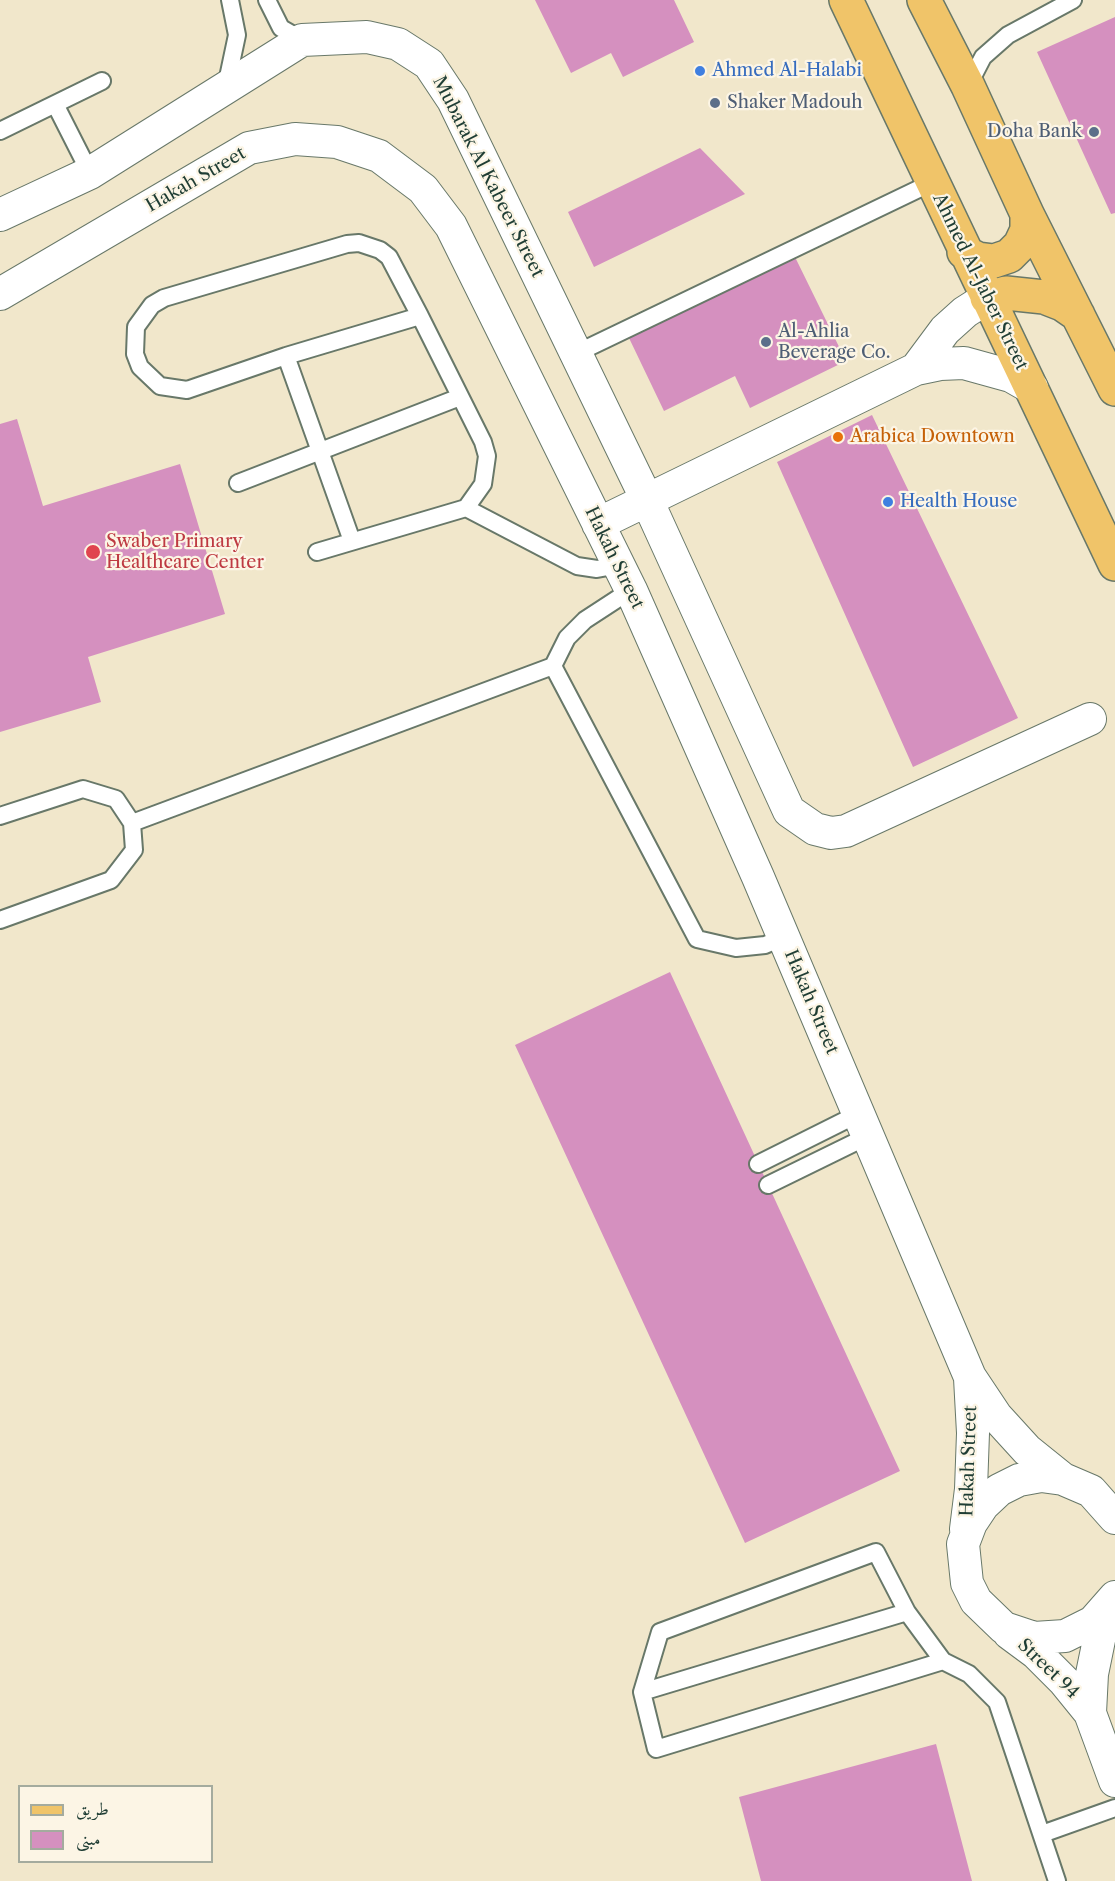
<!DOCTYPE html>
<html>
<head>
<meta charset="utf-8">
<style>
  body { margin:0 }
  #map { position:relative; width:1115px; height:1881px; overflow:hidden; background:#f1e7cb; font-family:"Libre Caslon Text",Amiri,serif }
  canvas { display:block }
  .legend { position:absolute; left:18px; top:1785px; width:195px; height:78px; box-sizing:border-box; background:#fcf5e5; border:2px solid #a4ab9e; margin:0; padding:8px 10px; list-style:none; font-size:18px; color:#1f3d34 }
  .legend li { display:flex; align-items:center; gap:12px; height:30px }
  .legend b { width:30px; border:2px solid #a4ab9e }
</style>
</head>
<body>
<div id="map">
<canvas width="1115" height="1881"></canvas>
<ul class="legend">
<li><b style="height:8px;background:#f0c469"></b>طريق</li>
<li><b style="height:16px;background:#d590bf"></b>مبنى</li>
</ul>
</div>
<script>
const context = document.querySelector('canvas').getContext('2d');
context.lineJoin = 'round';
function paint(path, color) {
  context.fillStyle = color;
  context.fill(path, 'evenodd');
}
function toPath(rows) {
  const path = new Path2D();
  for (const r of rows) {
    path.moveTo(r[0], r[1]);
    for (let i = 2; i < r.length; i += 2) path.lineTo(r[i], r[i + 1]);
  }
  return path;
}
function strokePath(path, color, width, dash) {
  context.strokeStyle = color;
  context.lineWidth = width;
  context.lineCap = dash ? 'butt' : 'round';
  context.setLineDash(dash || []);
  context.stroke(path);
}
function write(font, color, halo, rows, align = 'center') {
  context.font = font + ' "Libre Caslon Text",serif';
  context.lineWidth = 4.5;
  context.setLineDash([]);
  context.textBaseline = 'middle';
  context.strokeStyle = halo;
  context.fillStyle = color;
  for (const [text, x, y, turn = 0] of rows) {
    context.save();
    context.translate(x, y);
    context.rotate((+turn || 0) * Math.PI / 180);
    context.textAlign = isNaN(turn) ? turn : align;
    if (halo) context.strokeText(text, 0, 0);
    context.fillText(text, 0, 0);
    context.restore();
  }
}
paint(toPath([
  [535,0,674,0,694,42,623,77,611,53,571,73],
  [1115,17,1115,213,1111,214,1037,52],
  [700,148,745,194,594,267,568,212],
  [795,257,846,361,750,408,735,376,664,411,629,338],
  [872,415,1018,718,913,767,777,462],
  [17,419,43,506,180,464,225,614,88,657,101,702,0,732,0,424],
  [670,972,900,1471,745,1543,515,1045],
  [936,1744,972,1881,761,1881,739,1797]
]), '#d590bf');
const service = toPath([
  [267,0,281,28,302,40],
  [968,86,983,57,1008,35,1073,0],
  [226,87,237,35,230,0],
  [55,104,90,173],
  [0,131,102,81],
  [359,243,380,250,389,257,420,316,286,356,187,390,160,386,140,367,135,354,136,327,152,305,164,298,347,244,359,243],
  [577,353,931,183],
  [286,356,352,541],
  [238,483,460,397],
  [466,508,577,566,597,569,619,565],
  [317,552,466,508,483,484,487,456,483,442,420,316],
  [553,666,697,939,736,948,765,945,784,937],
  [0,816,83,789,116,799,132,823,134,850,111,880,0,920],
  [132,823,553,666,567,638,585,620,631,590],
  [758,1164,858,1114],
  [768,1185,868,1136],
  [943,1661,656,1749,642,1692,660,1632,876,1552,907,1612,943,1661,969,1674,997,1702,1057,1881],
  [642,1692,907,1612],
  [1042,1834,1115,1808]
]);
const minor = toPath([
  [0,215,90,173,302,40,367,37,398,44,429,64,453,100,647,500,789,811,815,829,831,833,846,831,1090,719],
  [0,294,249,148,295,139,337,142,379,156,423,189,451,226,631,590,758,877,970,1377,996,1416,1027,1450,1063,1479],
  [916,369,945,330,965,312,987,298],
  [598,524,916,369,940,364,964,363,1011,376,1032,388],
  [1115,1518,1091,1491,1063,1479,1041,1476,1019,1480,999,1490,983,1505,971,1523,963,1544,967,1583,976,1601,1004,1628,1034,1638,1065,1636,1093,1622,1115,1597],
  [966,1529,971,1489,973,1433,970,1378],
  [1009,1633,1036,1653,1064,1681,1090,1713,1115,1781],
  [1090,1713,1092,1674,1100,1635,1113,1603]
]);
const primary = toPath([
  [846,0,1115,564],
  [924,0,968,86,1027,214,1115,389],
  [964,252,978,259,994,261,1009,256,1020,245,1027,230,1027,214],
  [987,298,1006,293,1044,297,1062,304,1078,315]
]);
strokePath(service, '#687869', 20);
strokePath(minor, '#687869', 34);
strokePath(primary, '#687869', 36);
strokePath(service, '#fff', 16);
strokePath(minor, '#fff', 32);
strokePath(primary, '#f0c469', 33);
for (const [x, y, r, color] of [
  [700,71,6,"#3f7fe0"],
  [715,103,6,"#5c6f8a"],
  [1094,132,6,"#5c6f8a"],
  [766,342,6,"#5c6f8a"],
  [838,437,6,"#e8710a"],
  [888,502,6,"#3f7fe0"],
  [93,552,8,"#e0444e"]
]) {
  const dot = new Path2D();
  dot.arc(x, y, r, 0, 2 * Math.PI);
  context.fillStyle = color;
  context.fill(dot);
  strokePath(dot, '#fcf5e5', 2);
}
write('18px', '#366cbe', '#fcf5e5', [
  ["Ahmed Al-Halabi",712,71],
  ["Health House",900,502]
], 'left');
write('18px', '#4e5e75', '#fcf5e5', [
  ["Shaker Madouh",727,103],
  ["Doha Bank",1082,132,"right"],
  ["Al-Ahlia",778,332],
  ["Beverage Co.",778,353]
], 'left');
write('18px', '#1f3d34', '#fcf5e5', [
  ["Mubarak Al Kabeer Street",488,177,63],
  ["Hakah Street",196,180,-30],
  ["Ahmed Al-Jaber Street",980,282,64],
  ["Hakah Street",614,558,64],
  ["Hakah Street",811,1002,67],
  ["Hakah Street",969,1461,-88],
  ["Street 94",1048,1669,44]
]);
write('18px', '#c56008', '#fcf5e5', [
  ["Arabica Downtown",850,437]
], 'left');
write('18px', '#be3a42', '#fcf5e5', [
  ["Swaber Primary",106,542],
  ["Healthcare Center",106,563]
], 'left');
</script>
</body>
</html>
